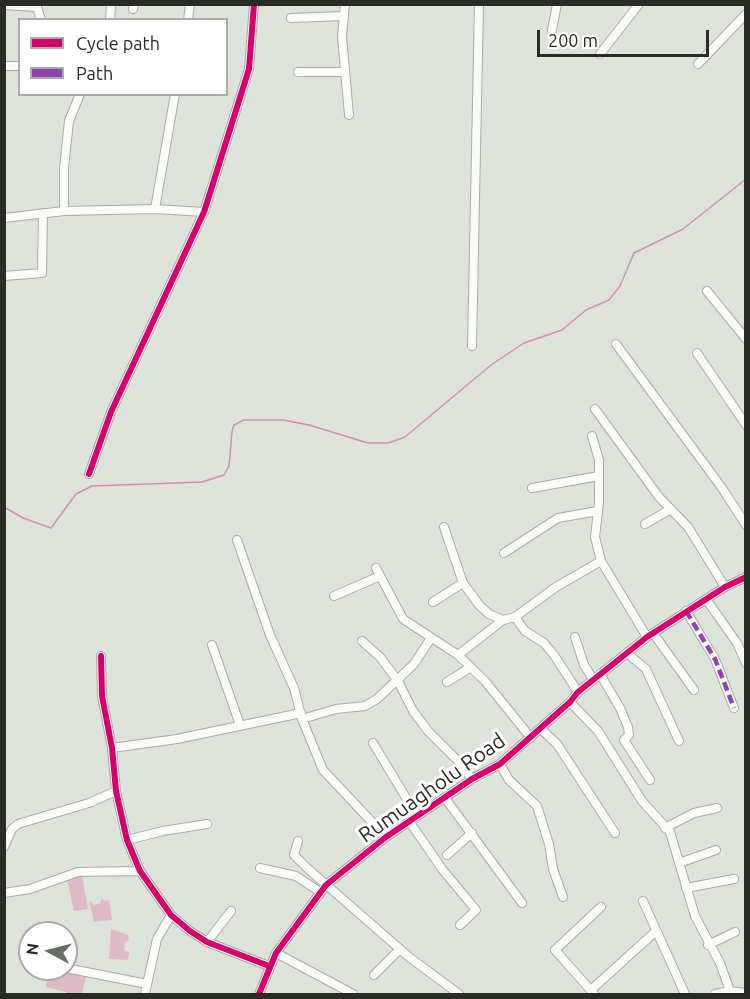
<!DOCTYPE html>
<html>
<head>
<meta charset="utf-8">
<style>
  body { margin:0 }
  #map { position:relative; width:750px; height:999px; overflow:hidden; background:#dde3da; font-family:Ubuntu,sans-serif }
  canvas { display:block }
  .frame { position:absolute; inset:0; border:6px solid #282c25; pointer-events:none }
  .legend { position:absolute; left:18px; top:18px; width:210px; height:78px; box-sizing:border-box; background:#fff; border:2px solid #a9aba8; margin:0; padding:8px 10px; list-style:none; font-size:18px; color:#282c25 }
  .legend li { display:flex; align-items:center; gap:12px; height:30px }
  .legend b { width:30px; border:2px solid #a9aba8 }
  .north { position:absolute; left:18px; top:921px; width:60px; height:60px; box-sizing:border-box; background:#fff; border:2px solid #a9aba8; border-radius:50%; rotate:277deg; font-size:16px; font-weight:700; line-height:24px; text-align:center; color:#282c25 }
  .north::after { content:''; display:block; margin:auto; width:21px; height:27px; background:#676c64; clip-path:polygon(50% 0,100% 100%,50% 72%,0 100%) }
  .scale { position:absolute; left:537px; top:30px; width:172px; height:27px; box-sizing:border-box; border:3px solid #282c25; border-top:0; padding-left:8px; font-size:18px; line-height:21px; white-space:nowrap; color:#282c25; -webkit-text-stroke:4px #fff; paint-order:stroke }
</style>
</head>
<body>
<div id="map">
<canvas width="750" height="999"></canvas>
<div class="frame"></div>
<ul class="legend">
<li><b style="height:8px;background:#d6006c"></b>Cycle path</li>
<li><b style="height:8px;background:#8e44ad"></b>Path</li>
</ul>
<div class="north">N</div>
<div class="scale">200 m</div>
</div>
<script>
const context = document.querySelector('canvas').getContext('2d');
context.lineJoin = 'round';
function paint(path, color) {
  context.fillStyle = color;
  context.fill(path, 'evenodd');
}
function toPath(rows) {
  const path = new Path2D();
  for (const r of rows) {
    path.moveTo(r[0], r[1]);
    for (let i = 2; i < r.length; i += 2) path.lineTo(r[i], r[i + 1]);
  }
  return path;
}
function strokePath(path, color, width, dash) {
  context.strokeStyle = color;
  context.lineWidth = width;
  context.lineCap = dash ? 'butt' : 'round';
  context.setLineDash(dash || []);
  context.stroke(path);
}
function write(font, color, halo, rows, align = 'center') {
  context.font = font + ' Ubuntu,sans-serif';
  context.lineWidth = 6;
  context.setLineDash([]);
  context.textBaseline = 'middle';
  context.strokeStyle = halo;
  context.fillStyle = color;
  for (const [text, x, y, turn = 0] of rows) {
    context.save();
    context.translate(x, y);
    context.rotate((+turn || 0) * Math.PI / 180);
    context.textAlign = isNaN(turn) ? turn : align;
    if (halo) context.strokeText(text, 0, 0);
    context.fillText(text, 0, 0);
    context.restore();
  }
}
paint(toPath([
  [82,875,88,909,74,911,67,879],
  [102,898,104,901,109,900,112,920,94,922,89,901,94,905,100,903],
  [111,929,128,935,129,940,125,943,124,950,129,952,128,960,109,959],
  [46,969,86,977,82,994,66,994,66,992,46,987]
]), '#debac7');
strokePath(toPath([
  [4,507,23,518,51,528,76,494,92,486,202,482,224,475,229,466,232,432,234,425,244,420,283,420,309,425,368,443,388,443,405,437,491,365,524,343,562,330,586,310,609,300,620,286,634,253,683,229,746,179]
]), '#ca91aa', 1.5);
const minor = toPath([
  [36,4,41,20],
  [345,4,342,37,349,115],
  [4,5,36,7],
  [133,9,134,4],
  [291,18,344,16],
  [110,20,111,4],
  [188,20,190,4],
  [552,30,557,4],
  [600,54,639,4],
  [698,64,746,14],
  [4,66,20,66],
  [298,72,343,72],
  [155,209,175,94],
  [64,211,64,168,69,121,80,94],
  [4,218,64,211,155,209,204,212],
  [4,276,42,273,43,213],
  [707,291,746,339],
  [616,344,722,488,746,525],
  [472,346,479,4],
  [697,353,746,425],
  [595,409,659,497,688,527,725,587],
  [592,436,599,460,599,502,595,537,601,561,647,637],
  [89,474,111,412,204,212,249,69,254,4],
  [532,488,599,476],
  [645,524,671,509],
  [444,527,463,583,480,606,489,614,503,620,515,617,556,587,601,561],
  [237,540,270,635,294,688,302,719,323,770,386,837],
  [504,553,558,518,598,511],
  [376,568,403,619,458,655,485,681,531,738],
  [334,596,380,576],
  [706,599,737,643,746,663],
  [433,602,463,583],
  [686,611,715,659,734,708],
  [515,617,525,631,544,643,554,655,578,692],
  [653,633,694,690],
  [575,637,584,665,593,679],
  [362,641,380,657,398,681,413,711,428,731,460,763,472,779],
  [212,645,240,725],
  [628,654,646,669,679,741],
  [458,655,503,620],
  [101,656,102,696,112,748,116,791,127,840,140,871,171,915,190,931,207,942,269,966],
  [600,674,620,708,628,727,629,735,624,740,650,780],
  [447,682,471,667],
  [570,702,598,731,642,801,670,832,695,916,720,963,730,991],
  [302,719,336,709,365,706,377,699,414,664,431,638],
  [541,729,557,744,615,833],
  [373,743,417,816],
  [112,748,177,739,301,713],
  [500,764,509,780,537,806,549,844,553,869,563,897],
  [445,798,522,903],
  [409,821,442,869,476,910,460,925],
  [665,828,694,813,717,808],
  [127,840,163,831,207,824],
  [298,841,294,855,306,867,409,957,459,994],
  [4,847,12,829,18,824,89,803,116,791],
  [447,855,472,833],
  [679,863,716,850],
  [260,868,296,876,320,892],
  [686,888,734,879],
  [4,893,30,889,78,872,140,871],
  [643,901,685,994],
  [207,942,231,911],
  [708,945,735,932],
  [276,953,353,994],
  [66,968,147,984],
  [374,975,400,949],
  [591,990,655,932],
  [145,994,157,939,171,915],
  [259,994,276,953,326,885,386,837,472,779,500,764,570,702,578,692,647,637,725,587,746,577],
  [594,994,555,950,601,907],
  [715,994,730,991,746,993]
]);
strokePath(minor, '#a7aba4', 10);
strokePath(minor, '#fafbf9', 8);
strokePath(toPath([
  [686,611,715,659,734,708]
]), '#8e44ad', 4.5, [9, 4.5]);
strokePath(toPath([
  [89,474,111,412,204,212,249,69,254,4],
  [101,656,102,696,112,748,116,791,127,840,140,871,171,915,190,931,207,942,269,966],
  [259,994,276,953,326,885,386,837,472,779,500,764,570,702,578,692,647,637,725,587,746,577]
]), '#d6006c', 6);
write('21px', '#282c25', '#fff', [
  ["Rumuagholu Road",432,788,-35]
]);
</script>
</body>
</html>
